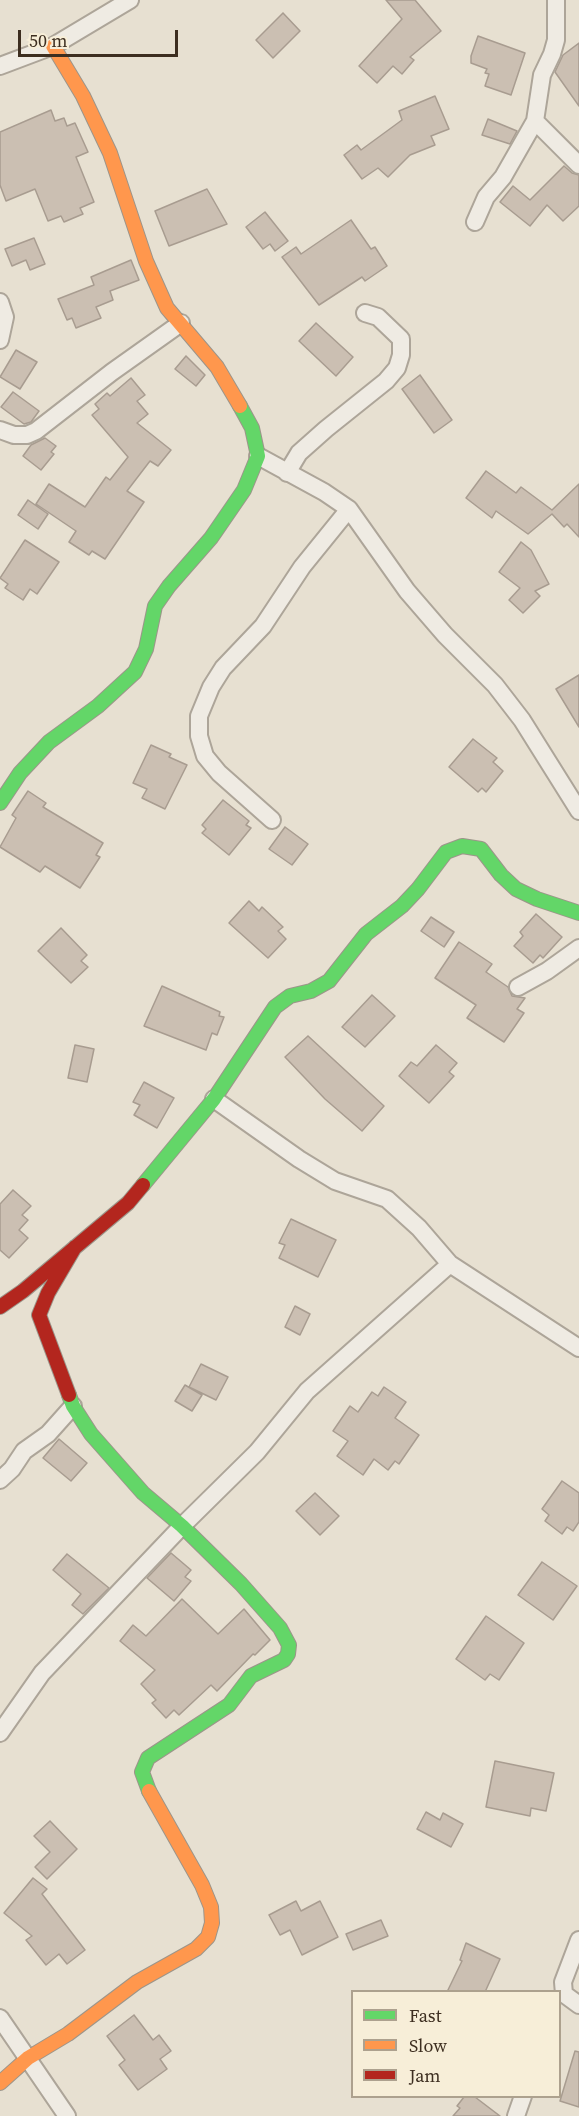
<!DOCTYPE html>
<html>
<head>
<meta charset="utf-8">
<style>
  body { margin:0 }
  #map { position:relative; width:579px; height:2116px; overflow:hidden; background:#e7e0d1; font-family:"Source Serif 4",serif }
  canvas { display:block }
  .legend { position:absolute; left:351px; top:1990px; width:210px; height:108px; box-sizing:border-box; background:#f7eed8; border:2px solid #ada18e; margin:0; padding:8px 10px; list-style:none; font-size:18px; color:#3d2e20 }
  .legend li { display:flex; align-items:center; gap:12px; height:30px }
  .legend b { width:30px; border:2px solid #ada18e }
  .scale { position:absolute; left:18px; top:30px; width:160px; height:27px; box-sizing:border-box; border:3px solid #3d2e20; border-top:0; padding-left:8px; font-size:18px; line-height:21px; white-space:nowrap; color:#3d2e20; -webkit-text-stroke:4px #f7eed8; paint-order:stroke }
</style>
</head>
<body>
<div id="map">
<canvas width="579" height="2116"></canvas>
<ul class="legend">
<li><b style="height:8px;background:#63d668"></b>Fast</li>
<li><b style="height:8px;background:#ff974d"></b>Slow</li>
<li><b style="height:8px;background:#b3261e"></b>Jam</li>
</ul>
<div class="scale">50 m</div>
</div>
<script>
const context = document.querySelector('canvas').getContext('2d');
context.lineJoin = 'round';
function paint(path, color) {
  context.fillStyle = color;
  context.fill(path, 'evenodd');
}
function toPath(rows) {
  const path = new Path2D();
  for (const r of rows) {
    path.moveTo(r[0], r[1]);
    for (let i = 2; i < r.length; i += 2) path.lineTo(r[i], r[i + 1]);
  }
  return path;
}
function strokePath(path, color, width, dash) {
  context.strokeStyle = color;
  context.lineWidth = width;
  context.lineCap = dash ? 'butt' : 'round';
  context.setLineDash(dash || []);
  context.stroke(path);
}
const building = toPath([
  [386,0,415,0,441,31,410,57,414,60,402,74,393,66,377,83,359,66,402,19,386,0],
  [283,13,300,31,273,58,256,40,283,13],
  [478,36,525,53,511,95,485,86,489,74,485,73,487,69,471,63,471,56,478,36],
  [579,43,579,106,555,72,563,55,579,43],
  [435,96,449,129,431,136,435,145,410,155,388,177,378,168,362,179,344,155,357,145,361,150,402,120,399,111,435,96],
  [51,110,55,121,64,118,67,126,75,123,88,152,76,157,94,202,80,208,83,214,64,222,61,216,48,221,35,189,6,201,0,185,0,132,51,110],
  [488,119,517,131,510,144,482,135,488,119],
  [564,166,572,173,579,175,579,206,563,221,547,205,530,226,500,202,513,186,530,200,564,166],
  [207,189,227,224,169,246,155,211,207,189],
  [265,212,288,241,275,251,270,244,263,249,246,227,265,212],
  [351,220,371,249,375,247,387,266,365,281,362,277,319,305,282,257,296,247,301,254,351,220],
  [34,238,45,264,30,270,26,260,12,266,5,249,34,238],
  [131,260,139,280,110,291,113,300,96,307,101,318,76,328,72,318,67,320,58,299,94,285,91,277,131,260],
  [316,323,353,357,336,376,299,341,316,323],
  [16,350,37,362,20,389,0,377,16,350],
  [186,356,205,375,196,386,175,369,186,356],
  [420,375,452,420,434,433,402,389,420,375],
  [131,378,145,395,137,401,148,414,137,423,171,450,158,466,150,461,127,491,144,502,105,559,92,551,89,555,69,542,76,531,36,504,49,484,85,507,106,477,110,480,128,457,92,415,99,409,95,404,107,393,110,396,131,378],
  [13,392,39,411,31,422,24,424,1,407,13,392],
  [45,438,56,446,51,452,54,454,41,470,23,456,31,445,45,438],
  [486,471,516,493,521,487,552,510,579,484,579,537,567,524,564,527,552,514,528,534,496,511,492,518,466,498,486,471],
  [28,500,48,514,38,529,18,515,28,500],
  [25,540,59,562,37,594,30,589,23,600,5,588,8,584,0,578,25,540],
  [521,542,531,550,549,584,535,591,540,596,523,613,509,600,520,588,499,572,521,542],
  [579,675,579,727,556,689,579,675],
  [473,739,497,758,493,762,503,771,486,792,482,788,478,792,449,767,473,739],
  [151,745,171,754,169,757,187,765,165,809,142,798,147,789,133,783,151,745],
  [28,791,46,803,43,807,103,843,96,855,100,857,80,888,45,866,40,872,0,847,16,818,12,815,28,791],
  [223,800,249,821,246,825,251,828,229,855,202,833,206,829,202,825,223,800],
  [285,827,308,844,292,865,269,849,285,827],
  [249,901,259,911,262,907,283,927,278,931,286,939,268,958,229,923,249,901],
  [536,914,562,937,543,958,540,955,533,963,514,946,523,936,520,932,536,914],
  [431,917,454,932,444,947,421,931,431,917],
  [61,928,87,955,81,961,88,967,71,983,38,951,61,928],
  [459,942,492,964,486,972,508,987,512,996,525,998,517,1009,524,1013,504,1042,467,1018,476,1005,435,978,459,942],
  [162,986,220,1012,219,1016,224,1017,217,1035,212,1033,206,1050,144,1026,162,986],
  [372,995,395,1016,365,1047,342,1027,372,995],
  [308,1036,384,1106,362,1131,325,1099,285,1057,308,1036],
  [75,1045,94,1049,87,1082,68,1078,75,1045],
  [436,1045,457,1063,449,1072,454,1076,429,1103,399,1076,411,1062,417,1066,436,1045],
  [144,1082,174,1098,157,1128,134,1115,140,1105,133,1102,144,1082],
  [13,1190,31,1206,22,1215,28,1220,19,1230,28,1238,9,1258,0,1250,0,1204,13,1190],
  [291,1219,336,1240,318,1277,279,1258,285,1245,279,1243,291,1219],
  [295,1306,310,1314,300,1335,285,1327,295,1306],
  [201,1364,228,1377,216,1400,189,1387,201,1364],
  [185,1385,202,1395,192,1411,175,1401,185,1385],
  [384,1387,406,1402,395,1418,419,1435,399,1464,395,1461,388,1470,374,1459,363,1475,337,1456,348,1441,333,1431,350,1406,358,1412,372,1392,378,1396,384,1387],
  [59,1439,87,1463,71,1481,43,1458,59,1439],
  [562,1481,579,1493,579,1522,573,1531,567,1527,562,1534,545,1521,549,1515,542,1509,562,1481],
  [315,1493,339,1516,320,1535,296,1511,315,1493],
  [171,1553,191,1570,185,1577,191,1581,174,1601,147,1578,171,1553],
  [67,1554,109,1588,83,1614,72,1605,81,1594,53,1570,67,1554],
  [542,1562,577,1586,553,1620,518,1595,542,1562],
  [182,1599,218,1634,244,1609,270,1640,255,1655,253,1654,217,1691,211,1685,179,1715,174,1710,166,1718,152,1703,156,1700,141,1684,155,1670,120,1641,133,1625,146,1636,182,1599],
  [486,1616,524,1643,499,1680,490,1674,485,1680,456,1659,486,1616],
  [495,1761,554,1773,546,1811,531,1808,530,1816,486,1807,495,1761],
  [426,1812,440,1820,443,1813,463,1824,451,1847,417,1829,426,1812],
  [50,1821,77,1849,47,1879,35,1867,50,1852,34,1836,50,1821],
  [33,1878,47,1889,42,1894,85,1950,67,1964,59,1954,46,1965,26,1940,32,1936,4,1913,33,1878],
  [296,1901,301,1911,320,1901,338,1937,302,1955,290,1930,280,1935,269,1915,296,1901],
  [381,1920,388,1936,353,1950,346,1934,381,1920],
  [466,1943,500,1959,485,1992,447,1992,462,1961,460,1960,466,1943],
  [134,2015,153,2040,159,2035,171,2051,160,2059,167,2069,138,2090,119,2065,125,2060,107,2036,134,2015],
  [575,2051,579,2052,579,2107,560,2101,575,2051],
  [464,2097,475,2097,500,2116,453,2116,460,2108,457,2106,464,2097]
]);
paint(building, '#cbbfb2');
strokePath(building, '#a89c90', 1.5);
const street = toPath([
  [0,66,53,46,130,0],
  [535,121,579,165],
  [475,222,486,197,503,177,535,121,542,75,552,54,556,40,556,0],
  [0,302,5,317,0,340],
  [0,430,14,435,27,435,36,431,112,372,181,323],
  [258,456,324,492,349,509,407,591,445,635,495,685,522,720,579,811],
  [287,473,299,453,326,429,386,381,397,368,401,355,401,339,378,317,365,313],
  [272,820,219,773,205,756,199,736,199,716,211,687,223,668,263,626,302,567,349,509],
  [518,987,547,971,579,948],
  [214,1099,299,1159,335,1181,387,1199,419,1228,450,1264,579,1348],
  [0,1480,12,1469,24,1451,48,1434,73,1406],
  [0,1733,42,1673,182,1526,257,1452,307,1391,450,1264],
  [579,1940,563,1982,564,1994,579,2005],
  [0,2018,67,2116],
  [516,2116,523,2096]
]);
const fast = toPath([
  [0,803,20,773,49,742,98,706,135,672,146,649,155,606,169,586,211,538,244,490,258,456,252,428,240,406],
  [143,1185,214,1099,275,1007,290,996,311,991,329,981,366,934,402,906,418,889,446,852,462,846,481,849,501,875,516,889,537,899,579,913],
  [69,1395,73,1406,91,1434,143,1493,182,1526,241,1584,280,1628,289,1645,288,1654,284,1660,251,1676,229,1705,148,1758,142,1772,149,1791]
]);
const slow = toPath([
  [53,46,83,96,110,153,146,261,167,308,217,367,240,406],
  [0,2083,28,2058,68,2034,137,1982,196,1949,208,1937,212,1923,211,1907,202,1885,149,1791]
]);
const jam = toPath([
  [0,1307,23,1291,128,1203,143,1185],
  [69,1395,39,1315,48,1293,75,1247]
]);
strokePath(street, '#ada599', 20);
strokePath(fast, '#9c958a', 16);
strokePath(slow, '#9c958a', 16);
strokePath(jam, '#9c958a', 16);
strokePath(street, '#efebe3', 16);
strokePath(fast, '#63d668', 14);
strokePath(slow, '#ff974d', 14);
strokePath(jam, '#b3261e', 14);
</script>
</body>
</html>
